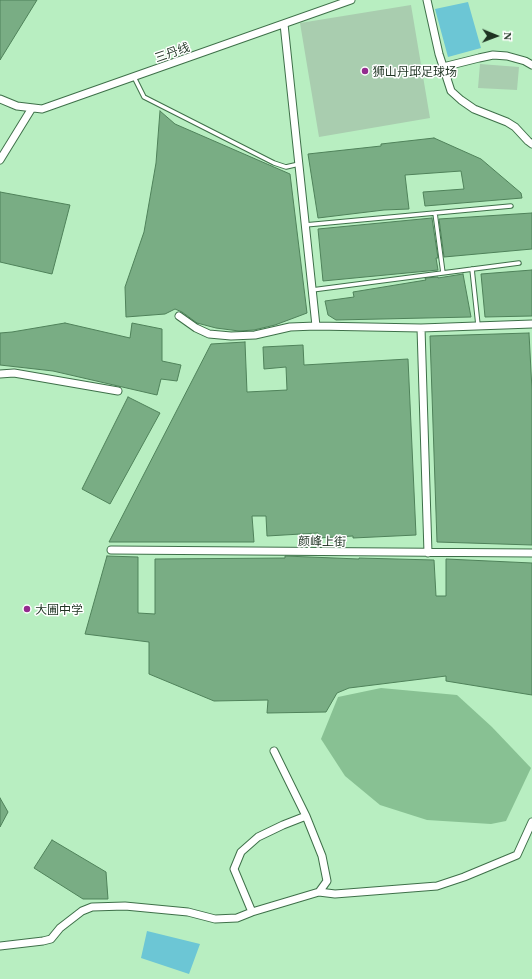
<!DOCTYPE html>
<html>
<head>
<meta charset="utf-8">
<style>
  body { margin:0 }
  #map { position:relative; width:532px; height:979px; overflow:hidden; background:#b8eec1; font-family:Georgia,serif }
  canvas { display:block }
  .north { position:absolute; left:476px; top:16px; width:40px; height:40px; -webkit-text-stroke:3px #fff; paint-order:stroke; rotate:91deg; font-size:11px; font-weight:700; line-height:16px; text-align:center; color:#1e3322 }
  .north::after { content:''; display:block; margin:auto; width:14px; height:18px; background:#1e3322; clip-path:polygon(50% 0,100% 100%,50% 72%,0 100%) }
</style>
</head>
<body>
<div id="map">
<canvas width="532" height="979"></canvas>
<div class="north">N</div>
</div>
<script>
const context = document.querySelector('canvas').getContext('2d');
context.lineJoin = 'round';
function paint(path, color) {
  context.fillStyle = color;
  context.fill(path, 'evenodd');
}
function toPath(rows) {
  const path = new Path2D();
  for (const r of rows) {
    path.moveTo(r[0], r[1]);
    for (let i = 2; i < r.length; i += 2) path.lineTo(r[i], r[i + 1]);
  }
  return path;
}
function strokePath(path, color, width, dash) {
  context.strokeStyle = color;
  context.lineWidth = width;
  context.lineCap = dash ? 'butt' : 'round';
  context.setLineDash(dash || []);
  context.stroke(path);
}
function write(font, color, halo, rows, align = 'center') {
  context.font = font + ' Georgia,"Noto Sans SC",serif';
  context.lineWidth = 3;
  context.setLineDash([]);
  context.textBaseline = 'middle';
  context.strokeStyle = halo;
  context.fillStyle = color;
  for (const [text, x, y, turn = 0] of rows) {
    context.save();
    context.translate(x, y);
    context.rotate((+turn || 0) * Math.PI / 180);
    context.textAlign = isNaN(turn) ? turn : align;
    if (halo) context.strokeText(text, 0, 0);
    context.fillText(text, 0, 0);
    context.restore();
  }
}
paint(toPath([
  [411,5,430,118,319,137,300,23],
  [480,64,519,67,517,90,478,88]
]), '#a9cdaf');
paint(toPath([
  [381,688,457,695,492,727,531,768,506,821,491,824,427,820,380,805,345,776,321,739,338,697]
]), '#88c193');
paint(toPath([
  [468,2,481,48,448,57,435,9],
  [147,931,200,944,189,974,141,958]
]), '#6cc6d5');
const building = toPath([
  [0,0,37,0,0,60,0,0],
  [160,111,175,124,290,174,307,313,275,325,254,330,239,331,216,328,197,323,182,312,175,309,165,314,126,317,125,287,144,232,156,163,160,111],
  [434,138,481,159,521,193,522,198,425,206,423,192,464,189,461,171,405,175,409,209,384,210,318,218,308,154,381,146,381,144,434,138],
  [0,192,70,205,52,274,0,262,0,192],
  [532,213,532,249,444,257,439,219,532,213],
  [432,218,438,258,436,258,438,270,323,281,318,229,432,218],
  [532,270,532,316,485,317,481,274,532,270],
  [463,274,471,317,336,320,328,315,325,301,354,297,353,292,426,280,425,278,438,277,438,278,463,274],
  [65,323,130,338,132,323,162,329,162,361,181,365,177,381,161,379,157,395,53,371,0,365,0,333,12,332,65,323],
  [529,333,532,390,532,545,437,542,430,336,529,333],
  [245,342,247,392,287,390,286,367,264,369,263,347,303,345,304,365,408,359,416,535,353,538,353,536,318,538,318,533,267,536,266,516,252,516,254,542,109,542,211,344,245,342],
  [128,397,160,413,110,504,82,489,128,397],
  [107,556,138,557,138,613,155,614,155,559,285,558,285,556,359,559,359,558,434,560,436,596,446,596,446,559,532,563,532,695,446,681,446,676,349,688,337,693,326,712,267,713,268,700,214,701,149,674,149,642,85,634,107,556],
  [0,798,8,812,0,827,0,798],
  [52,840,106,872,108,899,83,899,34,868,52,840]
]);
paint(building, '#79ad84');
strokePath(building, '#4f825a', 1);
const lane = toPath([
  [134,77,144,97,274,163,286,167,299,164],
  [435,213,443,273],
  [305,225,511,206],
  [472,269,478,325],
  [312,290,519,263]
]);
const street = toPath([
  [427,0,439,54,451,91,461,100,474,109,507,122,515,127,528,141,532,144],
  [284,24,316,326],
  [443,67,479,58,493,55,507,56,525,61,532,65],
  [0,99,17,106,42,109,351,0],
  [0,160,32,108],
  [179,316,196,328,209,334,231,336,255,335,290,327,316,326,421,328,428,553],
  [421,328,532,324],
  [0,374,14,373,118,391],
  [111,550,532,553],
  [319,892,335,894,437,886,464,877,517,855,532,822],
  [252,912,234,869,241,852,258,837,283,825,306,816],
  [0,946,43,941,51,939,60,928,82,911,92,907,125,906,188,912,215,919,237,918,252,912,319,892,327,881,322,856,306,816,274,751]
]);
strokePath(lane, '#3e7049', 5.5);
strokePath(street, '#3e7049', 9);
strokePath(lane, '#fff', 3.5);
strokePath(street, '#fff', 7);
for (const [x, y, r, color] of [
  [365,71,4,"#932b8e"],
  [27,609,4,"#932b8e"]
]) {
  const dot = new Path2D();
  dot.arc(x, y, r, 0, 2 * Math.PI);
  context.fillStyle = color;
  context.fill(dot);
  strokePath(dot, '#fff', 1.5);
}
write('12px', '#1e3322', '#fff', [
  ["三丹线",172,52,-19],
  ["颜峰上街",322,541,1]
]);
write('12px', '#1e3322', '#fff', [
  ["狮山丹邱足球场",373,71],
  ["大圃中学",35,609]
], 'left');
</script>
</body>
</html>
